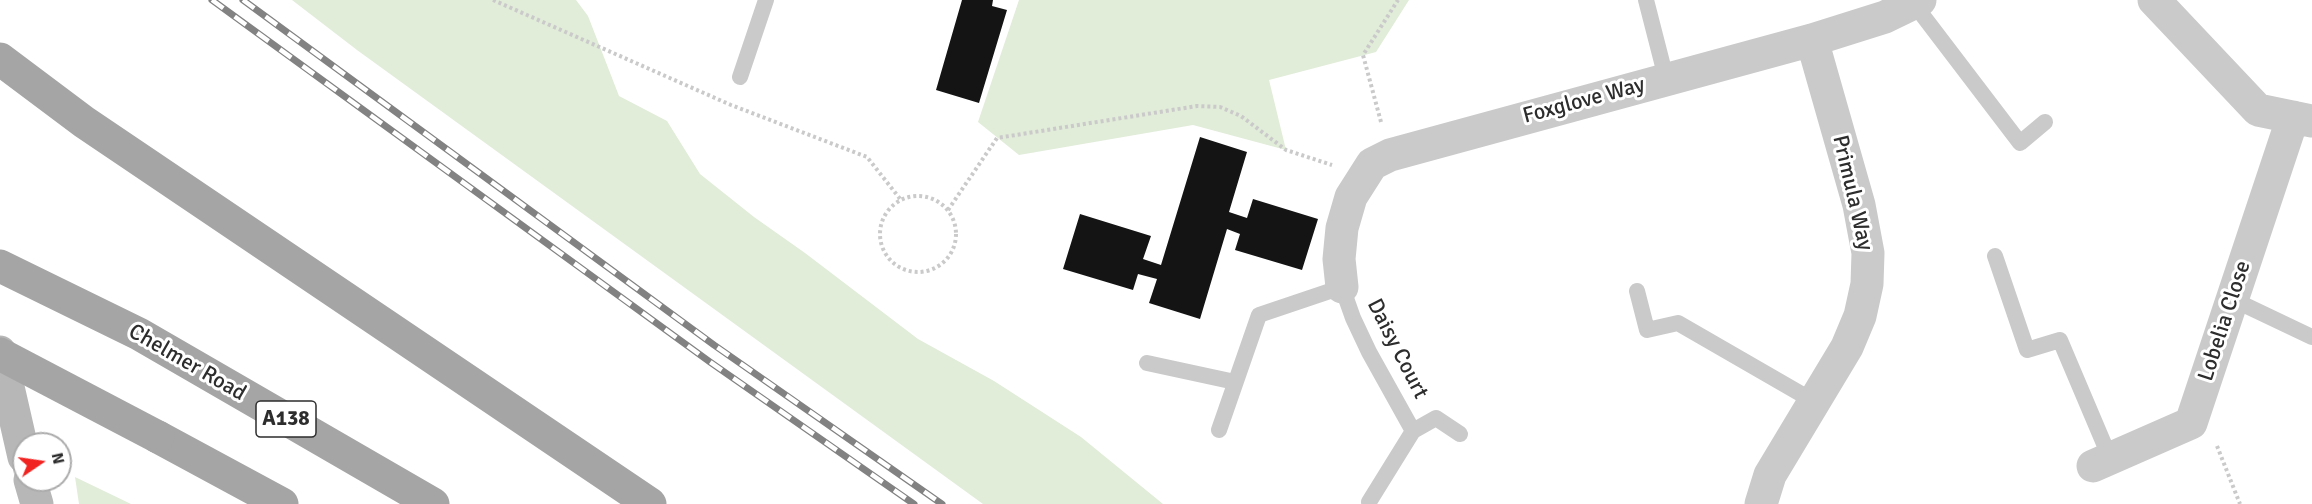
<!DOCTYPE html>
<html>
<head>
<meta charset="utf-8">
<style>
  body { margin:0 }
  #map { position:relative; width:2312px; height:504px; overflow:hidden; background:#fff; font-family:Signika,sans-serif }
  canvas { display:block }
  .north { position:absolute; left:12px; top:432px; width:60px; height:60px; box-sizing:border-box; background:#fff; border:2px solid #ababab; border-radius:50%; rotate:77deg; font-size:16px; font-weight:700; line-height:24px; text-align:center; color:#2d2d2d }
  .north::after { content:''; display:block; margin:auto; width:21px; height:27px; background:#f12421; clip-path:polygon(50% 0,100% 100%,50% 72%,0 100%) }
</style>
</head>
<body>
<div id="map">
<canvas width="2312" height="504"></canvas>
<div class="north">N</div>
</div>
<script>
const context = document.querySelector('canvas').getContext('2d');
context.lineJoin = 'round';
function paint(path, color) {
  context.fillStyle = color;
  context.fill(path, 'evenodd');
}
function toPath(rows) {
  const path = new Path2D();
  for (const r of rows) {
    if (r.length === 3) {
      path.moveTo(r[0] + r[2], r[1]);
      path.arc(r[0], r[1], r[2], 0, 2 * Math.PI);
      continue;
    }
    path.moveTo(r[0], r[1]);
    for (let i = 2; i < r.length; i += 2) path.lineTo(r[i], r[i + 1]);
  }
  return path;
}
function strokePath(path, color, width, dash) {
  context.strokeStyle = color;
  context.lineWidth = width;
  context.lineCap = dash ? 'butt' : 'round';
  context.setLineDash(dash || []);
  context.stroke(path);
}
function write(font, color, halo, rows, align = 'center') {
  context.font = font + ' Signika,sans-serif';
  context.lineWidth = 6;
  context.setLineDash([]);
  context.textBaseline = 'middle';
  context.strokeStyle = halo;
  context.fillStyle = color;
  for (const [text, x, y, turn = 0] of rows) {
    context.save();
    context.translate(x, y);
    context.rotate((+turn || 0) * Math.PI / 180);
    context.textAlign = isNaN(turn) ? turn : align;
    if (halo) context.strokeText(text, 0, 0);
    context.fillText(text, 0, 0);
    context.restore();
  }
}
paint(toPath([
  [292,0,576,0,588,16,619,96,667,121,700,174,754,217,805,253,918,339,994,381,1081,437,1163,504,983,504,357,50],
  [1019,0,1409,0,1376,52,1269,80,1286,150,1193,125,1019,155,978,122],
  [75,477,131,504,79,504]
]), '#e1ecd9');
paint(toPath([
  [962,0,993,0,992,6,1007,10,979,103,936,90],
  [1200,137,1247,152,1229,212,1247,218,1253,199,1318,219,1302,270,1235,250,1240,234,1227,229,1200,319,1149,303,1157,279,1138,274,1133,290,1063,269,1080,214,1151,236,1143,259,1161,265]
]), '#141414');
strokePath(toPath([
  [493,0,731,105,867,157,901,200],
  [1381,122,1363,55,1398,0],
  [918,234,38],
  [948,210,997,138,1197,106,1220,107,1241,116,1286,150,1332,165],
  [2217,446,2240,504]
]), '#cacaca', 4, [3, 3]);
strokePath(toPath([
  [1646,0,1666,78],
  [1914,4,2020,143,2045,122],
  [740,77,766,0],
  [1995,256,2027,350,2060,340,2110,458],
  [1637,291,1647,330,1678,323,1815,402],
  [2232,299,2312,337],
  [1147,363,1235,382],
  [1219,430,1259,315,1342,287,1353,318,1369,352,1413,431,1369,502],
  [1413,431,1436,418,1460,434]
]), '#cacaca', 16);
strokePath(toPath([
  [2154,0,2258,110,2312,121],
  [1342,287,1339,259,1342,228,1351,197,1372,164,1390,155,1812,40,1885,17,1920,0],
  [2093,466,2191,423,2293,117],
  [1761,504,1770,475,1847,347,1860,316,1867,284,1868,253,1859,205,1812,40]
]), '#cacaca', 33);
strokePath(toPath([
  [0,352,24,457],
  [30,480,37,504]
]), '#b7b7b7', 33);
strokePath(toPath([
  [0,59,84,122,650,504],
  [0,266,139,334,433,504],
  [158,437,282,504]
]), '#a5a5a5', 33);
const rail = toPath([
  [212,0,710,362,914,504],
  [243,0,714,345,942,504]
]);
strokePath(rail, '#828282', 7);
strokePath(rail, '#fff', 4.5, [14]);
strokePath(toPath([
  [0,354,158,437]
]), '#a5a5a5', 33);
for (const [x, y, w] of [
  [286,419,60]
]) {
  const box = new Path2D();
  box.roundRect(x - w / 2, y - 18, w, 36, 4.5);
  context.fillStyle = '#fff';
  context.fill(box);
  strokePath(box, '#2d2d2d', 1.5);
}
write('bold 21px', '#2d2d2d', null, [
  ["A138",286,419]
]);
write('22px', '#2d2d2d', '#fff', [
  ["Foxglove Way",1584,101,-15],
  ["Primula Way",1852,193,77],
  ["Lobelia Close",2225,321,-72],
  ["Daisy Court",1397,349,63],
  ["Chelmer Road",187,363,30]
]);
</script>
</body>
</html>
